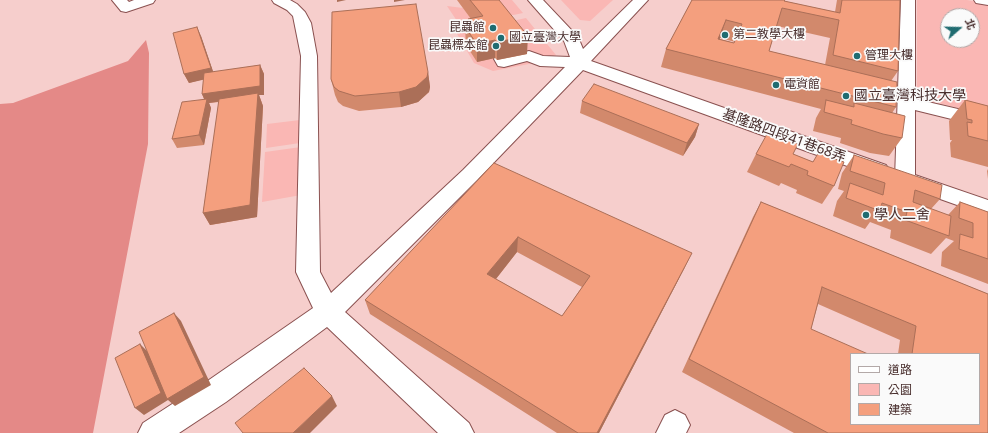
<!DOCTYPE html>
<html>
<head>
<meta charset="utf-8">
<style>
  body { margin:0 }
  #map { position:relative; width:988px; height:433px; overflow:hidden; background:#f6cecc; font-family:"Noto Sans","Noto Sans TC",sans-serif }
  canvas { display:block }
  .legend { position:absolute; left:850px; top:353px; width:130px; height:72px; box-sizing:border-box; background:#fafafa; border:1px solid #b3a9a8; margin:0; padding:5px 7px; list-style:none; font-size:12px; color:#492f2e }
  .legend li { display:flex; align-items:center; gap:8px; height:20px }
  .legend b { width:20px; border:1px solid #b3a9a8 }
  .north { position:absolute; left:940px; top:8px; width:40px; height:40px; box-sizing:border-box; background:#fafafa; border:1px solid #b3a9a8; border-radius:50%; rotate:70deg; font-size:11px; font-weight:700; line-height:16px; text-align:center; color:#492f2e }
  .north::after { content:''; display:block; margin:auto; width:14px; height:18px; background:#206c71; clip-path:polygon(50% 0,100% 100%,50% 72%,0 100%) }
</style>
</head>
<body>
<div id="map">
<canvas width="988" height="433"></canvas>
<ul class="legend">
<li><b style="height:5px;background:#fff"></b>道路</li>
<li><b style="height:11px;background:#fab7b4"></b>公園</li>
<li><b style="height:11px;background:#f49f7e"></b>建築</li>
</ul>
<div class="north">北</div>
</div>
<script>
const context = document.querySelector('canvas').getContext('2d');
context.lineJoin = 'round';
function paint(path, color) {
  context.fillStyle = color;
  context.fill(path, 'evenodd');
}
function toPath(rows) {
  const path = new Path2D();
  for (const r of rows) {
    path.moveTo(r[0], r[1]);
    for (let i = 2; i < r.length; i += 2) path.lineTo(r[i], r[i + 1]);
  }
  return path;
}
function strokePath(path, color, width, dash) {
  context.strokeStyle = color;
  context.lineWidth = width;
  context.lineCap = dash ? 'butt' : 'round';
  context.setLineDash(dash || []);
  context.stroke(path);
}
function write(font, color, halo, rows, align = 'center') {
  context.font = font + ' "Noto Sans","Noto Sans TC",sans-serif';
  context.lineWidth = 3.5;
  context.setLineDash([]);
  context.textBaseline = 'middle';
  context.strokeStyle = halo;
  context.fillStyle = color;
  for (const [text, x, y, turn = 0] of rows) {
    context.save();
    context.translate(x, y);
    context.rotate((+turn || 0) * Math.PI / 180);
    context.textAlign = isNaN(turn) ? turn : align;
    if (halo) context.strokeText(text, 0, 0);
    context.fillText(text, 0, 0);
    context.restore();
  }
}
paint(toPath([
  [468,0,512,0,523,13,499,18],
  [561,0,613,0,590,21,580,20],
  [917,0,967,0,988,4,988,115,917,98],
  [948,16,972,16,972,40,948,40],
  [447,6,463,8,470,17,503,23,526,18,556,55,534,63,493,71,474,63,456,32,463,30],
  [300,120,300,143,266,148,267,124],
  [301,147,301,195,262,202,265,152]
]), '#fab7b4');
paint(toPath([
  [146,40,149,53,148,144,93,433,0,433,0,104,13,103,128,61]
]), '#e48987');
const minor = toPath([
  [112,0,127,0,129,2,134,0,155,0,153,3,126,12,121,11,112,0],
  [272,0,290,0,297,4,305,12,311,23,317,56,320,272,331,293,463,170,565,67,540,66,527,61,504,67,498,66,494,59,496,55,502,54,508,56,529,51,543,56,570,57,564,41,528,0,543,0,578,37,583,49,633,0,648,0,591,61,886,165,889,170,886,175,879,177,872,175,583,70,477,180,345,312,469,423,474,433,438,433,327,327,226,402,179,433,138,433,143,423,206,382,313,308,296,272,301,56,293,16,287,10,274,3,272,0],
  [901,0,915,0,915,99,988,116,988,128,915,110,915,175,988,200,988,216,898,184,895,179,901,0],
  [974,0,988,0,988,5,976,3,974,0],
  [675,410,685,415,690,425,686,433,656,433,665,415,675,410]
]);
strokePath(minor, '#8a5150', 2);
paint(minor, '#fff');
paint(toPath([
  [457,0,499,0,527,54,497,60,495,58,477,62,466,45,465,27,469,26,468,19,471,19],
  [692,0,784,1,835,12,837,0,900,0,898,71,891,81,896,107,892,113,902,138,889,156,870,153,840,143,841,138,813,131,816,118,821,109,661,67,666,49],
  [777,26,830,38,825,65,769,51],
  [720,38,735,42,734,43,720,39],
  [201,36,213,72,260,65,264,74,264,95,259,95,263,106,257,217,210,225,203,213,219,102,209,103,211,108,204,145,177,148,172,139,204,99,202,94,204,79,189,83,184,74],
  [428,72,430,87,429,92,418,102,401,107,359,111,343,106,338,102,335,95,331,79],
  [965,100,988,106,988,167,951,157,950,143,952,140,950,140,949,121],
  [582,101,699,124,695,137,683,156,580,113],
  [820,150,829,157,834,186,822,204,796,193,797,190,781,183,779,186,747,172,756,154,793,154,813,162],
  [854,155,940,199,931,209,948,215,960,202,988,212,988,284,941,266,942,252,954,241,946,238,931,254,890,238,891,230,870,222,865,229,833,216,837,201,844,191,838,189,842,173],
  [494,163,685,267,599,433,557,433,370,314,365,300],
  [517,252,582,287,562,316,496,279],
  [988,169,988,179,987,171],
  [761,202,988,294,988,433,794,433,682,372,753,217],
  [818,304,900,340,898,354,979,354,851,424,811,329]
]), '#d2896c');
paint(toPath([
  [337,0,346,0,337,2],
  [394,0,405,0,394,2],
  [726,20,720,38,712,57,718,39],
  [197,27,201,36,215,77,189,83,184,74],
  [528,36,527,54,497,60,497,42],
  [495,40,495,58,477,62,477,44],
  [260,65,264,74,264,95,259,95,263,106,257,217,210,225,203,213,258,96,209,103,211,108,204,145,199,135,206,103,202,94],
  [428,72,430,87,429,92,418,102,401,107,399,92],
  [699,124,695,137,683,156,687,143],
  [518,237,517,252,488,289,487,274],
  [692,253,685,267,599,433,597,433],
  [174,313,181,321,211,385,175,406,168,400,144,415,135,408,140,344,148,352],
  [332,396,337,406,310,433,293,433]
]), '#ab6f58');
const building = toPath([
  [470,0,499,0,528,36,497,42,495,40,477,44,465,27,473,26,468,19,483,16,470,0],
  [692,0,785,0,784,1,840,13,842,0,900,0,898,71,833,55,839,20,782,8,769,51,897,82,896,107,666,49,692,0],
  [726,20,742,24,734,43,718,39,726,20],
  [416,4,428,72,427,77,416,87,399,92,355,96,339,91,334,87,331,79,332,12,416,4],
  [197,27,211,68,184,74,173,33,197,27],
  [260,65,260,86,202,94,204,73,260,65],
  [594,84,699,124,687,143,582,101,594,84],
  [258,93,250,205,203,213,219,99,258,93],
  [207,99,199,135,172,139,182,102,207,99],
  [826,100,854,107,854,103,905,116,902,138,883,134,851,124,852,120,824,112,826,100],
  [965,100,988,106,988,141,968,136,967,122,972,123,972,120,967,119,965,100],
  [767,134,778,139,779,137,798,144,793,154,813,162,820,150,830,154,829,157,844,162,834,186,807,175,808,171,791,164,789,167,756,154,767,134],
  [854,155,942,185,940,199,915,190,913,202,951,216,949,236,905,220,907,212,882,203,880,211,846,198,850,183,883,195,885,183,850,171,854,155],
  [494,163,692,253,597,433,578,433,365,300,494,163],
  [518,237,590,276,562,316,487,274,518,237],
  [761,202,988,294,988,433,828,433,689,359,761,202],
  [822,287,916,326,912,354,979,354,979,424,851,424,851,354,868,354,811,329,822,287],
  [960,202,988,212,988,259,959,249,960,234,973,238,973,223,959,218,960,202],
  [174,313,204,377,167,399,139,332,174,313],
  [140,344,161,393,135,408,115,358,140,344],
  [304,368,332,396,293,433,243,433,235,423,304,368]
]);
paint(building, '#f49f7e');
strokePath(building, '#ab6f58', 1);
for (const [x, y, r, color] of [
  [493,28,4,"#206c71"],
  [725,35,4,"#206c71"],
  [501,38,4,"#206c71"],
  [496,46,4,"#206c71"],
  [857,56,4,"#206c71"],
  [776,85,4,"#206c71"],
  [846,96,4,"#206c71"],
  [866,215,4,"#206c71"]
]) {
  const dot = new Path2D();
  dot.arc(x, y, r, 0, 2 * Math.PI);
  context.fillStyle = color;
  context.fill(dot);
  strokePath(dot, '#fafafa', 1.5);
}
write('12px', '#492f2e', '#fafafa', [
  ["昆蟲館",485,28,"right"],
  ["第二教學大樓",733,35],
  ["國立臺灣大學",509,38],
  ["昆蟲標本館",488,46,"right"],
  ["管理大樓",865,56],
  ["電資館",784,85]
], 'left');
write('14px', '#492f2e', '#fafafa', [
  ["國立臺灣科技大學",854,96],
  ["學人二舍",874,215]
], 'left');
write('14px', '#492f2e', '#fafafa', [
  ["基隆路四段41巷68弄",784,136,20]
]);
</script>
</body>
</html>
